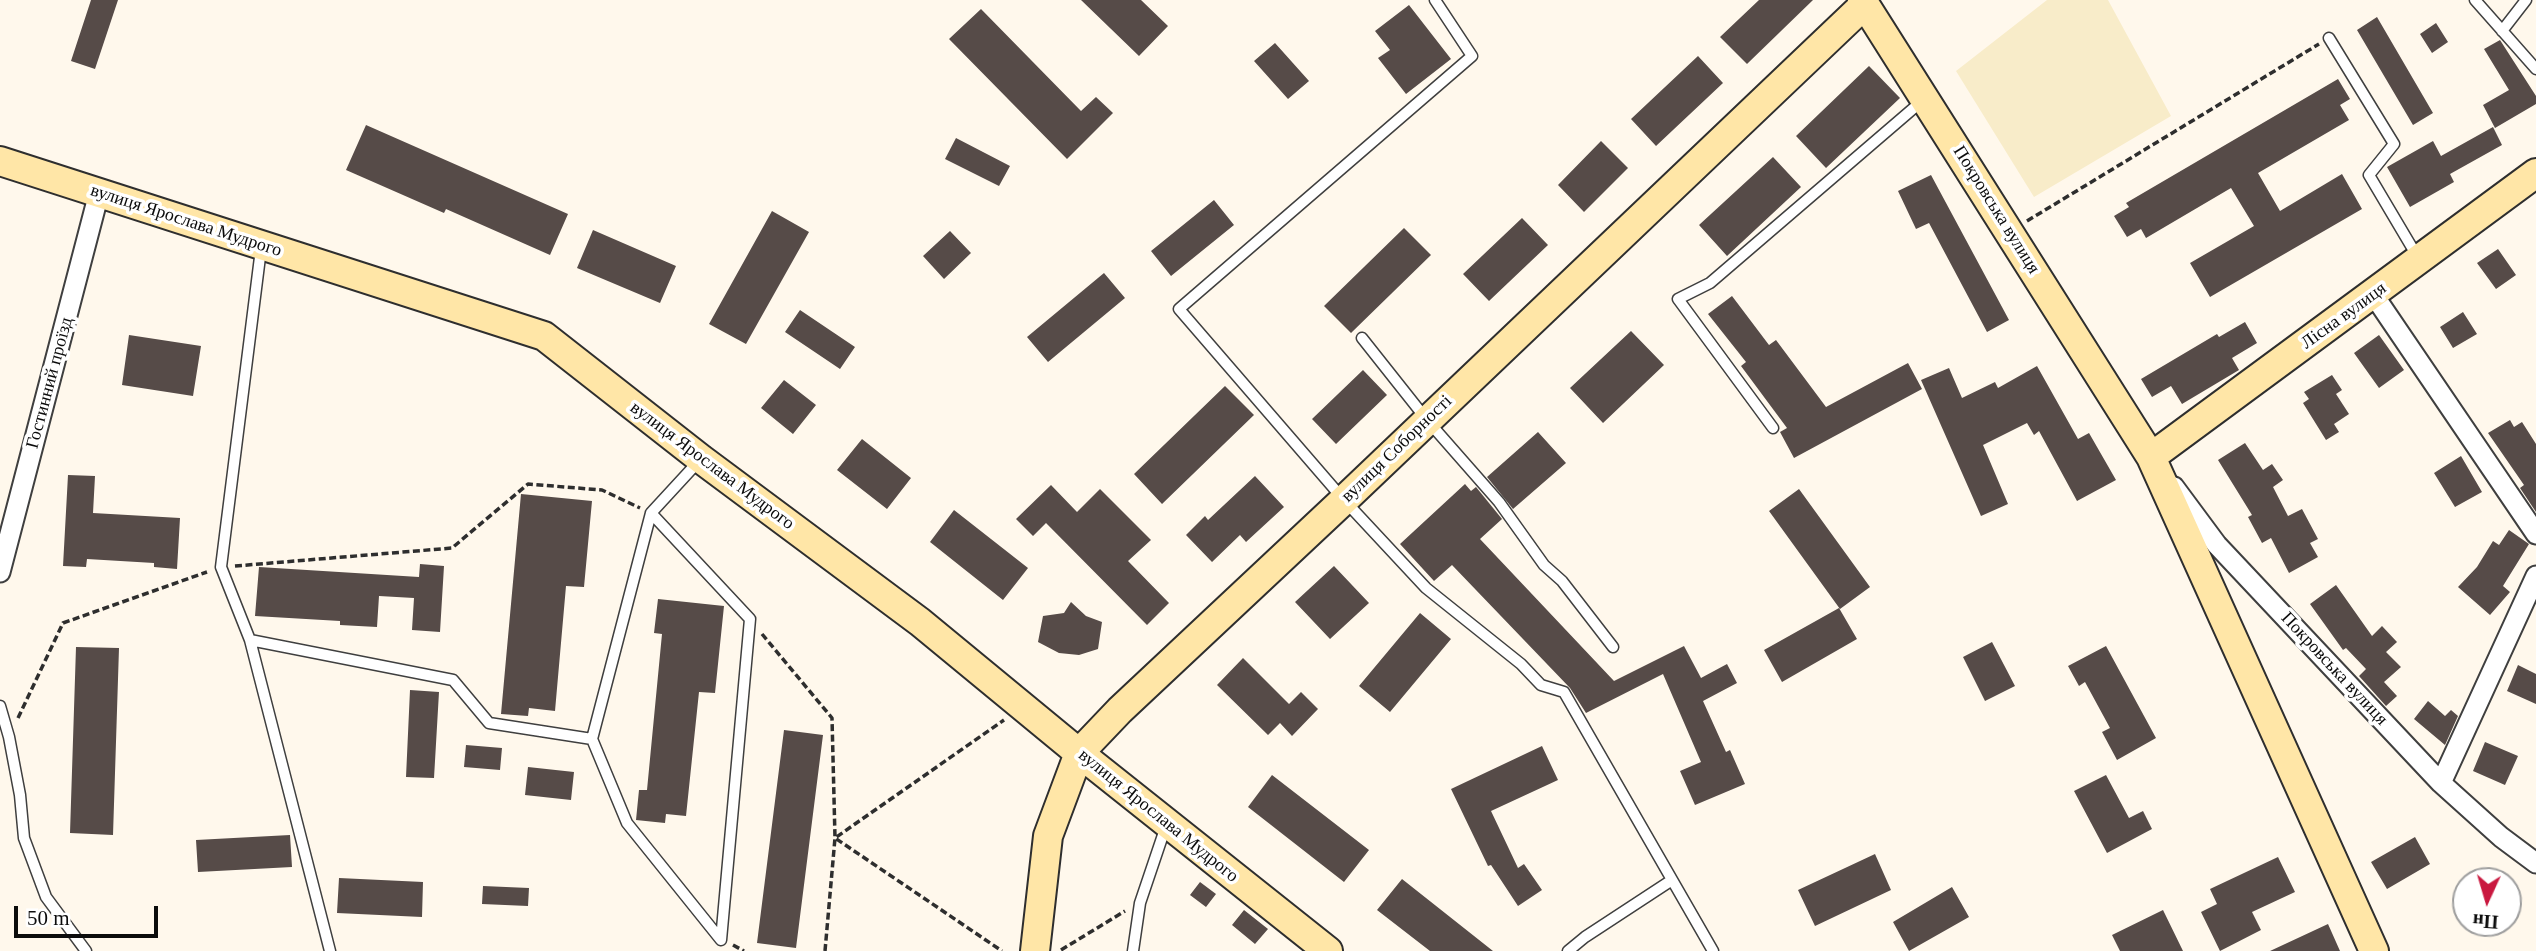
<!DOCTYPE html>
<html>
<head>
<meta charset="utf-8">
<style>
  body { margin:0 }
  #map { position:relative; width:2536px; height:951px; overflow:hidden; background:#fff8ec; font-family:"Times New Roman",serif }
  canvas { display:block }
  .north { position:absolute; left:2452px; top:867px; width:70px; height:70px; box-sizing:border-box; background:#fff; border:2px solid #9e9e9e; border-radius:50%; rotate:184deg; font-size:19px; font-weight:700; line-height:28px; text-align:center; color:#0c0c0c }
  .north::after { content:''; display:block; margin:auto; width:24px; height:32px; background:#c9183f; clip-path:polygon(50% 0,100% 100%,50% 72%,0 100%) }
  .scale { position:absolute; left:14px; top:906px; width:144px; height:32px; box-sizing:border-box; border:4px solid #0c0c0c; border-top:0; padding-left:9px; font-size:21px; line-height:24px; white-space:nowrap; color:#0c0c0c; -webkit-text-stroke:5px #fff; paint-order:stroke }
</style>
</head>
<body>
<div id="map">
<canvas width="2536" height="951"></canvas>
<div class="north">Пн</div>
<div class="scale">50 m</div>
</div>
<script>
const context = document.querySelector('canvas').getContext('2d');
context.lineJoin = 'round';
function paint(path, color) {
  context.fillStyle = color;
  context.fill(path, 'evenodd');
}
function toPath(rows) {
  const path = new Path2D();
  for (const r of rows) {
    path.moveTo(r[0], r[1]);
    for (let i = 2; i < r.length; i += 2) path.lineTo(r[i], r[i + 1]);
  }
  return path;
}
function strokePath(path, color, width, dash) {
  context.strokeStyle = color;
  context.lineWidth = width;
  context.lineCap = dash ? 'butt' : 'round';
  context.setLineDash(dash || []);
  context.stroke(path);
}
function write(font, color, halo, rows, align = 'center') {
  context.font = font + ' "Times New Roman",serif';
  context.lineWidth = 7;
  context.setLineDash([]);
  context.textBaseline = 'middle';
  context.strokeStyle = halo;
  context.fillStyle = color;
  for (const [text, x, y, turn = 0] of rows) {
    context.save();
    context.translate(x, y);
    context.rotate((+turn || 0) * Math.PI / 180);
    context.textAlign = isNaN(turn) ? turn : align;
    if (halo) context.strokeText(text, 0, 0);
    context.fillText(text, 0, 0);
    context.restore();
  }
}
paint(toPath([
  [2047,0,2108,0,2171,116,2034,197,1956,71]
]), '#f8ecc9');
paint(toPath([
  [91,0,118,0,95,69,71,61],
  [1081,0,1141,0,1168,26,1139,56],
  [1759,0,1813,0,1747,64,1720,37],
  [1409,5,1451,59,1406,94,1378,58,1390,50,1375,31],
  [981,9,1081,111,1096,97,1113,113,1067,159,949,39],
  [2377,17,2433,113,2413,125,2357,30],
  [2436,23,2448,42,2432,53,2420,34],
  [2500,40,2536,96,2536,104,2495,128,2483,105,2509,90,2484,49],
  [1275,43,1309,81,1288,99,1254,61],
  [1698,56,1723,83,1656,146,1631,119],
  [1869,66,1900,98,1826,168,1796,136],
  [2338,79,2350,99,2340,105,2349,120,2258,173,2280,211,2342,174,2362,209,2210,297,2190,263,2254,226,2231,188,2146,238,2141,229,2127,237,2114,216,2129,207,2126,203],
  [366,125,568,214,550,255,446,209,444,213,346,170],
  [2493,127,2502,145,2450,174,2454,182,2410,207,2387,167,2433,141,2441,156],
  [956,138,1010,166,999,186,945,159],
  [1601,141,1628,168,1584,212,1558,185],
  [1773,157,1801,187,1727,256,1699,225],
  [1931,175,2009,320,1987,332,1929,223,1916,229,1898,191],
  [1214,200,1234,225,1171,276,1151,251],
  [772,211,809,232,746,344,709,324],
  [1522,218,1548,245,1489,301,1463,274],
  [1404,228,1431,255,1351,333,1324,306],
  [593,230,676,266,660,303,577,268],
  [950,231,971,253,944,279,923,256],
  [2498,249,2516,275,2496,289,2477,263],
  [1104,273,1125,298,1048,362,1027,337],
  [1732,296,1769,345,1776,340,1826,407,1908,363,1922,389,1794,458,1780,432,1787,428,1741,366,1746,362,1708,314],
  [800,310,855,347,840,369,785,332],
  [2463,312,2477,334,2453,348,2440,327],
  [2245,322,2257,343,2232,358,2239,370,2182,404,2171,386,2152,397,2141,379,2217,334,2219,337],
  [1631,331,1664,365,1603,423,1570,388],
  [129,335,201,346,193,396,122,385],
  [2379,335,2404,370,2379,388,2354,353],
  [2037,366,2078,439,2089,433,2116,480,2077,501,2039,431,2034,435,2027,423,1983,445,2008,504,1981,516,1921,380,1949,368,1962,398,1995,382,1998,388],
  [1363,370,1387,395,1336,444,1312,419],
  [2332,375,2342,390,2336,394,2349,414,2334,424,2339,432,2326,440,2303,403,2309,399,2304,392],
  [784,380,816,405,793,434,761,408],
  [1225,386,1254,415,1162,504,1134,474],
  [2510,420,2514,427,2522,422,2536,444,2536,512,2520,488,2524,485,2488,433],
  [1538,432,1566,463,1513,509,1487,477],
  [862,439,911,478,887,509,837,470],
  [2245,443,2263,470,2272,464,2283,480,2273,487,2288,516,2302,509,2318,539,2310,543,2318,557,2289,573,2271,538,2262,543,2248,517,2252,515,2218,460],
  [2461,456,2482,492,2455,507,2434,473],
  [68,475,95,476,93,513,180,518,177,569,154,567,154,563,87,559,86,567,63,566],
  [1255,476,1284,507,1246,542,1240,535,1212,562,1186,535,1205,516,1208,520],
  [1465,484,1471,491,1476,487,1502,519,1480,539,1614,681,1684,646,1701,678,1727,664,1737,683,1703,701,1726,752,1730,750,1745,784,1695,805,1680,771,1701,762,1663,674,1586,713,1570,688,1452,565,1434,581,1400,544],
  [1051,485,1077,512,1100,489,1151,540,1128,561,1169,603,1147,625,1046,523,1033,536,1016,519],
  [1799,489,1870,587,1840,609,1769,511],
  [521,494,592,501,584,587,566,586,555,711,529,708,528,716,501,714],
  [954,510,1028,568,1003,600,930,542],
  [2509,530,2529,544,2503,586,2510,592,2490,615,2458,587,2477,567,2493,541,2499,545],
  [420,564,444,566,440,632,412,630,414,598,379,596,377,627,340,625,340,621,255,616,259,567,419,577],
  [1334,566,1369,603,1330,639,1295,602],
  [2336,585,2372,636,2382,626,2397,642,2386,652,2401,667,2384,682,2397,696,2386,706,2359,676,2366,669,2346,648,2343,650,2310,604],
  [658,599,724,606,715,693,699,692,686,816,666,814,665,823,636,820,639,790,647,790,662,634,654,633],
  [1071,602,1086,616,1102,622,1098,649,1079,655,1059,653,1038,642,1043,616,1064,613],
  [1839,608,1857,639,1782,682,1764,650],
  [1420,613,1451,639,1390,712,1359,686],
  [1992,642,2015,686,1985,701,1963,657],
  [2106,646,2156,738,2117,760,2102,732,2110,728,2085,682,2079,686,2068,666],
  [76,647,119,648,113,835,70,833],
  [1243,658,1289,704,1301,692,1318,709,1292,736,1280,723,1268,735,1217,685],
  [2518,665,2536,674,2536,704,2507,691],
  [410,690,439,692,434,778,406,777],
  [2428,701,2445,716,2451,710,2458,716,2445,745,2414,719],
  [784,730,823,735,796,948,757,943],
  [2485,742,2518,756,2505,785,2473,771],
  [466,745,502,748,500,770,464,767],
  [1542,746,1558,780,1491,811,1518,868,1524,864,1542,890,1518,906,1491,865,1488,866,1451,789],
  [528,767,574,772,571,800,525,795],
  [1272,775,1369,850,1344,882,1248,807],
  [2106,775,2129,818,2143,811,2152,829,2107,853,2074,791],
  [290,835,292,867,198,872,196,840],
  [2415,837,2430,864,2387,889,2371,862],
  [1875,854,1891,890,1815,926,1798,890],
  [2278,857,2295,892,2252,912,2261,930,2220,951,2201,912,2217,904,2210,889],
  [339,878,423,882,422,917,337,913],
  [1402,879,1493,951,1430,951,1377,910],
  [1200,882,1216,894,1206,907,1190,895],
  [483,886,529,888,528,906,482,904],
  [1952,887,1969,917,1909,951,1893,922],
  [1244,910,1268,929,1255,944,1232,925],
  [2163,910,2183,951,2120,951,2112,935],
  [2328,924,2340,951,2270,951]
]), '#564b48');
const lane = toPath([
  [1435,0,1472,56,1179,309,1344,500,1426,588,1521,664,1541,685,1564,692,1713,951],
  [2475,0,2536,69],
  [2502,31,2526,0],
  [2329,38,2394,144,2369,175,2417,256],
  [261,249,221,567,250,640,453,680,489,723,592,739,627,823,721,940,750,619,651,513,592,739],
  [1362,338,1427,420,1499,502,1544,565,1562,581,1613,647],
  [1773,428,1678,299,1710,283,1922,101],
  [651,513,698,462],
  [250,640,330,951],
  [0,706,9,737,20,795,24,838,46,897,86,951],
  [1133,951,1140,903,1166,826],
  [1568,951,1585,937,1672,880]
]);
const street = toPath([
  [2373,294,2536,534],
  [2174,487,2217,545,2441,783,2501,837,2536,863],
  [0,572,99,193],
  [2441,783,2536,576]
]);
const secondary = toPath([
  [1862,0,2151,457,2374,951],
  [0,161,544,336,701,459,920,622,1079,753,1328,951],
  [2151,457,2536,173],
  [1035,951,1048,836,1079,753,1120,710,1344,500,1865,4]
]);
strokePath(lane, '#3f3f3f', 13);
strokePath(street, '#3f3f3f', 23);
strokePath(secondary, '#2e2e2e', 32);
strokePath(toPath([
  [2027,221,2319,44],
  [235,566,452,548,528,484,602,490,640,508],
  [762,634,832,718,835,838,1002,951],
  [18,718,63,623,207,572],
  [733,945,744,951],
  [1061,950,1125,911],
  [825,951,835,838,1004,720]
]), '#2e2e2e', 3.5, [7, 3.5]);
strokePath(lane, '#fff', 10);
strokePath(street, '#fff', 19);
strokePath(secondary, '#ffe6a7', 28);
write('18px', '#0c0c0c', '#fff', [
  ["Покровська вулиця",1996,210,58],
  ["вулиця Ярослава Мудрого",186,221,18],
  ["Лісна вулиця",2344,316,-36],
  ["Гостинний проїзд",50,383,-75],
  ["вулиця Соборності",1397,449,-44],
  ["вулиця Ярослава Мудрого",712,466,37],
  ["Покровська вулиця",2334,669,47],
  ["вулиця Ярослава Мудрого",1158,816,39]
]);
</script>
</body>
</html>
